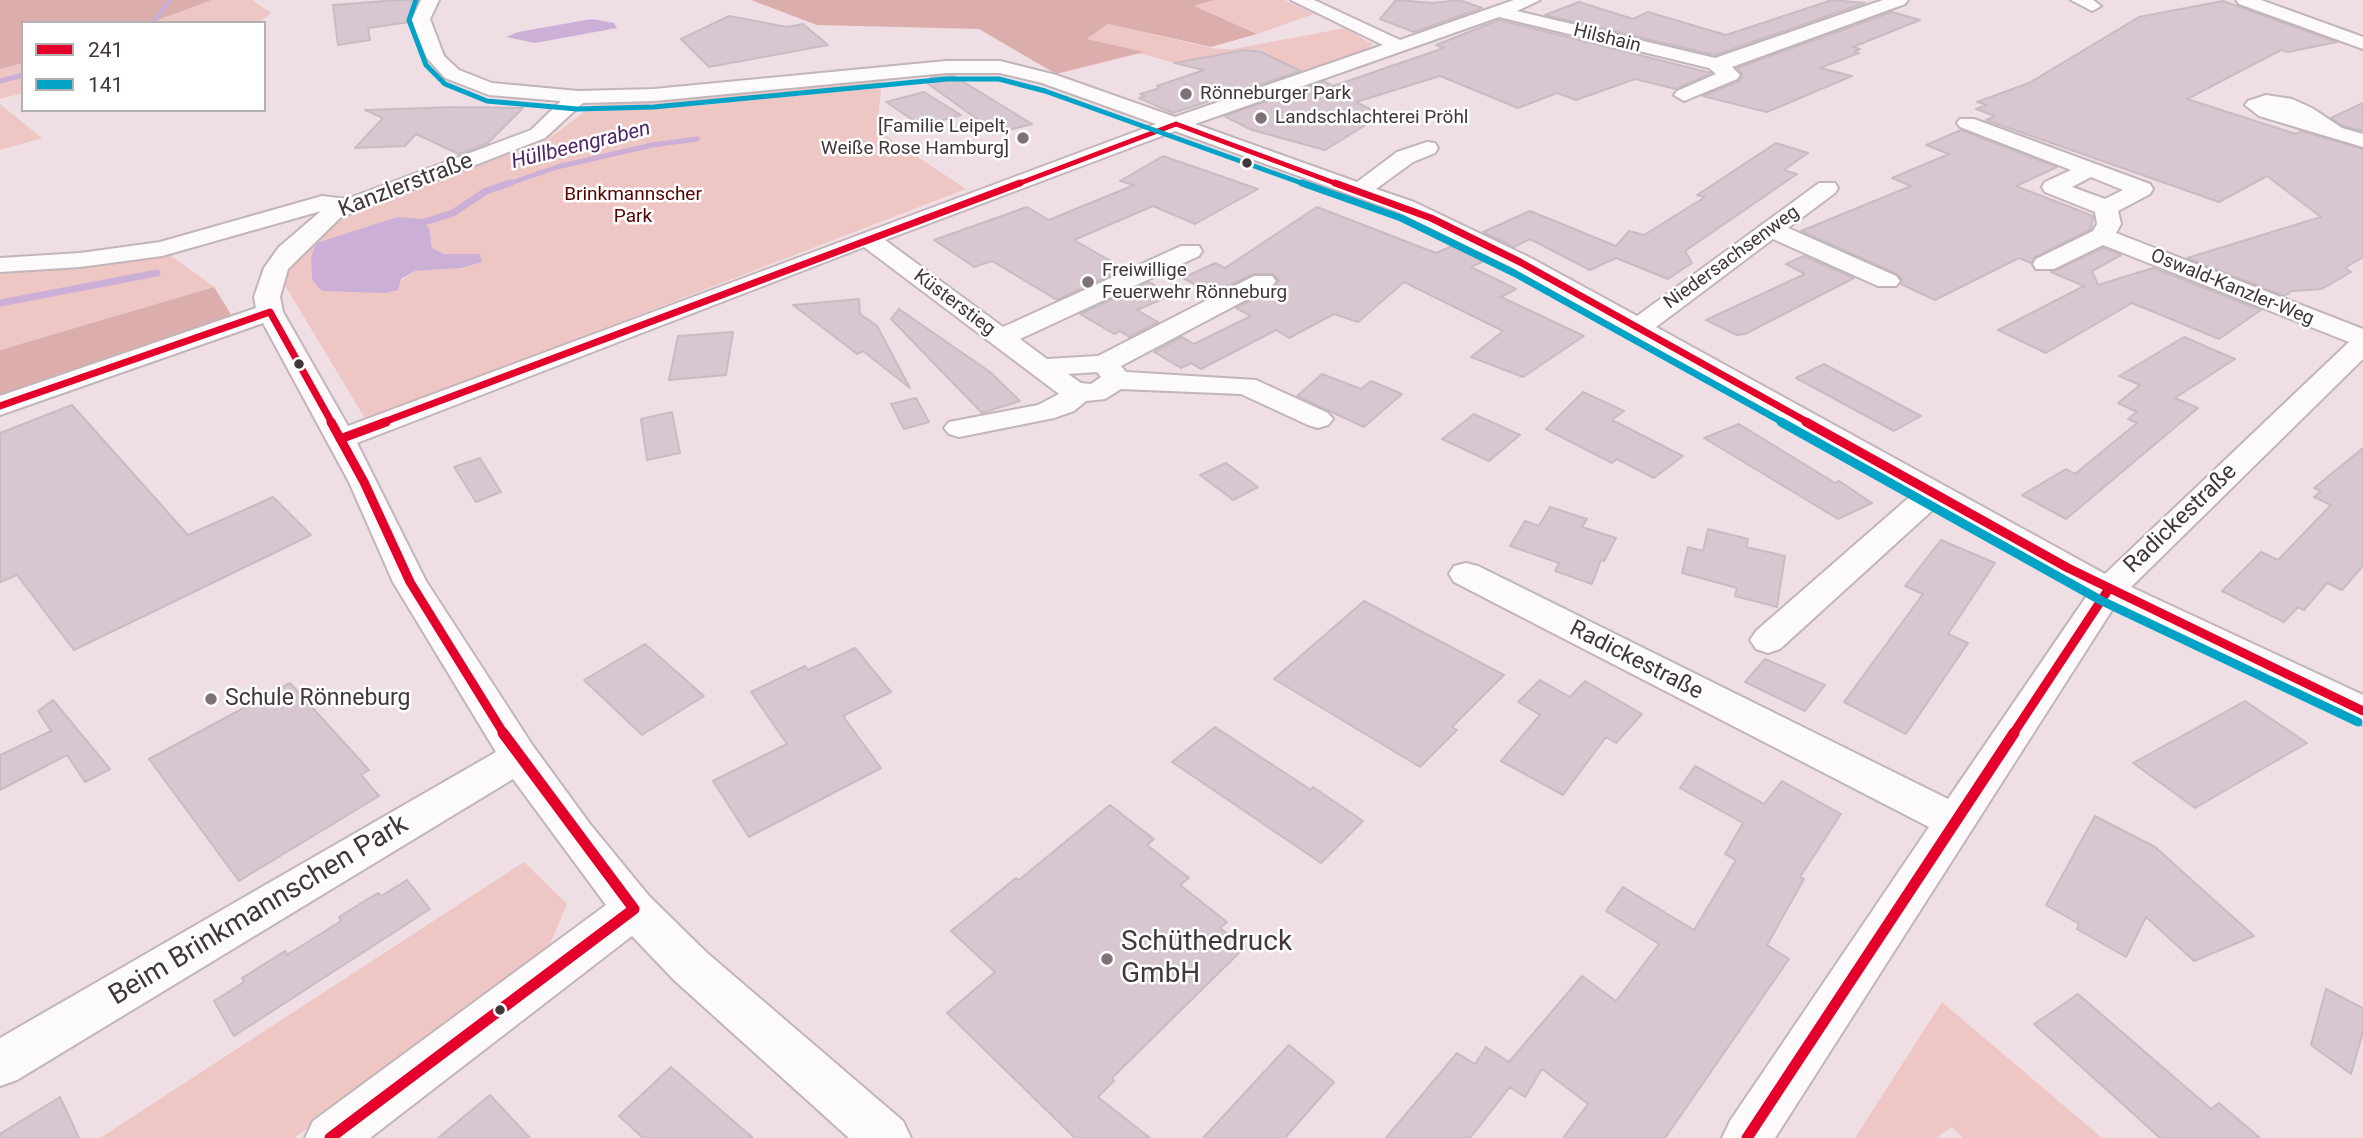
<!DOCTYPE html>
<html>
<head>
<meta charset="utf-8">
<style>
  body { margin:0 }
  #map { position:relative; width:2363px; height:1138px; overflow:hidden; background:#f0dee5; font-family:Roboto,sans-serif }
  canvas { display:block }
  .legend { position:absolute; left:21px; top:21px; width:245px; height:91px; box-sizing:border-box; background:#fff; border:2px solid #b4afb1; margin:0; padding:9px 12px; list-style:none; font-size:21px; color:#43363b }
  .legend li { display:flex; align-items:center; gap:14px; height:35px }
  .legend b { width:35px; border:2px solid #b4afb1 }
</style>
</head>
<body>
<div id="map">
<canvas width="2363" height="1138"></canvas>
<ul class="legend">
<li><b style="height:9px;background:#e4002b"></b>241</li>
<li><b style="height:9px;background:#03a3c7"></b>141</li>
</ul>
</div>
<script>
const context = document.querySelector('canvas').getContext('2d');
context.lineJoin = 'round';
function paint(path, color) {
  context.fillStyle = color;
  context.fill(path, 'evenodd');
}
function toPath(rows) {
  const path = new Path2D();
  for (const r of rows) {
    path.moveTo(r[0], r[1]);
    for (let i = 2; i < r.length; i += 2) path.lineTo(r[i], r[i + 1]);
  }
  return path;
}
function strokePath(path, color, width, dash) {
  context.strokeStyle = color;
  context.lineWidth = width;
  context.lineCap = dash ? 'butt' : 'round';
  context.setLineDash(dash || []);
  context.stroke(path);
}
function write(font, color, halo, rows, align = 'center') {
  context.font = font + ' Roboto,sans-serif';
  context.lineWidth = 5;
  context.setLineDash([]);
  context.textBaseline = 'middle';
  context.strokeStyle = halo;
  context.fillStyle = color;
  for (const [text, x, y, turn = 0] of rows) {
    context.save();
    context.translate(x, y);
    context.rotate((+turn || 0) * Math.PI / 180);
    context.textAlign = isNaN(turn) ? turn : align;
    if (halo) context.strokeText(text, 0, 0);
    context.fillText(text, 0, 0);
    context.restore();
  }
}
paint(toPath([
  [212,0,252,0,271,13,259,23,150,23],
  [1214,0,1285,0,1314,14,1257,34,1193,6],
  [1108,24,1216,49,1233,49,1345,28,1372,44,1367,50,1263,86,1218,66,1190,60,1182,65,1087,39],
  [23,63,23,93,0,99,0,69],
  [882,79,877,130,966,189,366,420,281,279,292,263,330,225,352,210,385,194,448,176,547,140,595,104],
  [397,217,430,231,432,248,444,254,479,254,482,261,461,268,415,271,385,293,312,280,311,257,316,243],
  [0,104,42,138,0,150],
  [162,249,214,287,0,350,0,265],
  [524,862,567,904,547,951,294,1138,100,1138],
  [1942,1002,2102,1138,1963,1138,1952,1127,1936,1138,1855,1138]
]), '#eec7c5');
paint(toPath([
  [0,0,212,0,150,23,23,23,23,63,0,69],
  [751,0,1214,0,1194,6,1257,34,1211,47,1108,24,1087,39,1144,52,1056,74,979,29,817,25],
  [214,287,232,316,0,398,0,350]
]), '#dcaeab');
paint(toPath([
  [592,19,614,23,617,28,535,43,506,37,518,32],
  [397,217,422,219,430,231,432,248,444,254,480,254,482,262,461,268,415,271,401,279,398,290,385,293,322,291,312,280,311,257,316,243]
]), '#ccafd7');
strokePath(toPath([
  [153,23,170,0],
  [0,81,23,75],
  [505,185,557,167,652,145,697,139]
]), '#ccafd7', 5);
strokePath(toPath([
  [412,226,453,213,486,191,510,183],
  [0,303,157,273]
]), '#ccafd7', 7);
const building = toPath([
  [398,0,418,0,410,22,368,28,370,40,338,45,333,5,398,0],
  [1396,0,1433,3,1459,0,1482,8,1414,32,1380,19,1396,0],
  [1832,0,1865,3,1715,55,1545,15,1579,2,1633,19,1648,12,1726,35,1832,0],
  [2223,1,2337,42,2288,52,2281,50,2187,99,2296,134,2301,131,2363,149,2363,257,2345,268,2351,272,2322,289,2292,291,2284,296,2187,258,2321,217,2267,176,2219,202,1986,120,1995,116,1976,109,1987,105,1977,102,2029,83,2139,17,2223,1],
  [1892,12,1920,20,1853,47,1860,49,1854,52,1859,53,1820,68,1852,76,1767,112,1703,96,1739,81,1743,75,1737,68,1892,12],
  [729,16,787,27,803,24,828,45,709,67,681,39,729,16],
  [1499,20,1711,73,1676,89,1635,79,1576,100,1557,93,1518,108,1440,76,1356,102,1382,115,1325,150,1252,130,1224,116,1324,81,1333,86,1444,48,1436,45,1499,20],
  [1245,50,1261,52,1301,71,1173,113,1139,98,1145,96,1140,94,1160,88,1157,86,1204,70,1174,63,1245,50],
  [954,76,1032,124,996,133,927,83,931,77,954,76],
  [924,92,961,115,922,126,886,102,924,92],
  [2363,103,2363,131,2343,126,2331,118,2363,103],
  [457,107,523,108,488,143,459,154,416,134,405,146,355,148,383,118,365,110,457,107],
  [1961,130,2057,167,2016,186,2093,216,2091,229,2035,257,2031,263,2019,258,1935,300,1901,284,1902,279,1897,274,1801,231,1911,186,1892,178,1949,154,1926,145,1961,130],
  [1776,143,1808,153,1784,170,1797,174,1685,251,1692,263,1668,279,1616,258,1590,270,1530,239,1514,247,1483,232,1530,211,1616,246,1629,231,1644,235,1705,197,1697,195,1776,143],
  [1163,156,1258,189,1195,224,1153,206,1074,240,1125,269,1057,300,992,261,974,267,934,240,1027,207,1049,220,1134,185,1120,181,1163,156],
  [1317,207,1436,253,1457,244,1488,259,1471,267,1516,289,1501,297,1584,336,1523,377,1471,357,1503,331,1404,282,1358,322,1334,314,1289,338,1276,330,1201,369,1191,363,1181,368,1154,352,1182,337,1194,344,1251,316,1236,308,1274,288,1279,281,1274,274,1253,274,1212,294,1183,278,1215,263,1225,268,1317,207],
  [2103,248,2121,255,2092,271,2098,285,2153,268,2261,310,2219,339,2132,303,2046,353,1998,330,2084,286,2051,272,2103,248],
  [1804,256,1854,278,1745,334,1737,335,1706,320,1805,274,1786,264,1804,256],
  [1149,282,1172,295,1137,310,1158,322,1129,337,1120,331,1114,334,1080,314,1149,282],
  [859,299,860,314,877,326,910,388,863,351,857,354,793,305,859,299],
  [899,309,990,372,1020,401,982,413,891,319,899,309],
  [733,332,726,375,669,380,678,336,733,332],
  [2184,337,2235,359,2175,398,2198,408,2066,519,2022,495,2066,469,2075,474,2137,423,2128,419,2137,412,2118,403,2140,385,2119,376,2184,337],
  [1824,364,1921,416,1894,431,1796,378,1824,364],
  [1322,374,1361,389,1371,381,1402,394,1364,427,1297,396,1322,374],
  [1583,392,1624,411,1612,420,1683,456,1654,478,1617,459,1612,463,1546,429,1583,392],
  [916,398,929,422,904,429,891,404,916,398],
  [72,405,188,535,273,497,311,535,74,650,17,575,0,582,0,433,72,405],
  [672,412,680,453,647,460,641,419,672,412],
  [1474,414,1520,435,1489,461,1442,439,1474,414],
  [1739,424,1835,483,1839,481,1872,503,1838,519,1704,438,1739,424],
  [2363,448,2363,566,2342,590,2327,583,2304,610,2298,607,2284,622,2222,591,2261,552,2278,560,2331,505,2314,497,2321,491,2314,488,2363,448],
  [480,458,501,492,476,502,454,467,480,458],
  [1226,463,1258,487,1233,500,1200,475,1226,463],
  [1550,507,1587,519,1582,527,1616,538,1604,561,1601,560,1592,584,1555,571,1559,563,1510,546,1525,521,1539,526,1550,507],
  [1708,529,1748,539,1746,547,1785,556,1777,607,1735,596,1737,588,1682,573,1688,547,1703,551,1708,529],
  [1941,540,1995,563,1948,634,1968,643,1906,734,1844,702,1923,594,1905,586,1941,540],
  [1364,601,1504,675,1452,727,1457,730,1420,767,1274,679,1364,601],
  [645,644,704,696,642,735,584,680,645,644],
  [855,648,891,692,843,716,881,768,749,837,713,781,787,744,751,692,805,666,808,670,855,648],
  [1765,659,1825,685,1805,711,1745,682,1765,659],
  [1540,680,1570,697,1585,681,1642,714,1616,743,1606,737,1563,795,1501,761,1540,715,1518,702,1540,680],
  [290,683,369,770,361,775,379,796,239,881,149,759,290,683],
  [53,700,110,769,85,782,67,755,0,790,0,755,51,731,38,711,53,700],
  [2245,701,2307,743,2195,808,2133,763,2245,701],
  [1215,727,1311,790,1313,787,1363,821,1321,863,1172,762,1215,727],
  [1695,766,1764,804,1782,781,1841,814,1800,877,1804,879,1767,945,1789,959,1665,1138,1563,1138,1588,1104,1542,1069,1525,1097,1510,1087,1470,1138,1386,1138,1457,1053,1475,1064,1486,1047,1509,1062,1582,976,1616,1001,1659,944,1606,911,1623,887,1694,930,1736,860,1725,854,1743,823,1680,788,1695,766],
  [1110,805,1154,839,1147,845,1189,878,1180,885,1227,922,1220,928,1245,947,1112,1078,1114,1081,1098,1097,1150,1138,1075,1138,947,1013,995,972,951,931,1016,878,1019,880,1110,805],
  [2095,816,2155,847,2254,936,2194,961,2146,917,2126,957,2077,929,2079,924,2046,905,2095,816],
  [407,880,430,909,234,1036,214,1001,244,982,242,978,285,951,287,955,341,921,339,917,358,905,378,893,381,896,407,880],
  [2326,989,2363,1008,2363,1032,2351,1074,2311,1045,2326,989],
  [2078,994,2211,1109,2219,1103,2260,1138,2160,1138,2034,1024,2078,994],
  [1289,1045,1334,1082,1285,1138,1203,1138,1289,1045],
  [671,1067,753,1138,643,1138,619,1116,671,1067],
  [490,1095,530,1138,438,1138,490,1095],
  [60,1097,79,1138,0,1138,0,1134,60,1097]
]);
paint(building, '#d8c6d1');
strokePath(building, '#c8bcc3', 2);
const minor = toPath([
  [421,0,439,0,430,19,444,56,459,70,492,83,578,91,654,89,946,61,1000,61,1056,75,1175,117,1383,45,1291,0,1314,0,1400,40,1514,0,1540,0,1517,11,1715,58,1883,0,1908,0,1905,4,1732,67,1740,75,1737,79,1684,101,1674,95,1677,91,1716,74,1709,68,1499,17,1195,124,1357,182,1397,152,1427,142,1435,143,1438,148,1435,153,1413,162,1376,189,1414,202,1529,257,1637,316,1819,183,1835,183,1838,188,1835,193,1788,228,1896,276,1900,281,1896,286,1878,286,1773,239,1656,327,2105,574,2349,342,2103,245,2054,269,2036,269,2033,264,2036,259,2093,231,2097,224,2095,212,2045,192,2042,187,2045,182,2071,170,1960,127,1957,123,1960,119,1974,119,2150,184,2153,189,2150,194,2118,211,2121,224,2116,233,2363,329,2363,359,2131,587,2363,695,2363,725,2114,607,1775,1138,1722,1138,1730,1121,1929,827,1454,582,1449,574,1454,566,1466,563,1478,566,1948,799,2088,594,1936,507,1780,649,1768,653,1756,649,1750,640,1756,631,1913,494,1511,267,1398,212,1175,131,885,240,1003,327,1181,246,1199,246,1202,251,1199,256,1020,339,1047,359,1098,356,1254,276,1272,276,1276,281,1272,286,1121,366,1126,372,1256,380,1328,413,1333,419,1328,425,1318,428,1308,425,1241,394,1121,389,1105,399,1086,401,1074,411,1054,418,959,437,949,434,944,428,949,422,1038,405,1059,394,864,247,357,443,426,581,533,746,590,824,649,896,706,952,903,1121,911,1138,849,1138,674,980,632,936,370,1138,305,1138,313,1121,606,905,513,779,17,1080,0,1086,0,1038,496,752,393,582,349,482,263,323,0,415,0,396,256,308,254,297,264,268,279,247,321,211,162,256,80,267,0,272,0,258,80,253,160,242,322,196,347,199,531,130,561,101,489,95,445,78,427,58,414,29,412,19,421,0],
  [946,73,1000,73,1042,83,1156,124,348,426,283,312,280,297,288,269,341,217,545,138,583,103,654,101,946,73],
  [2091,177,2123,190,2105,199,2072,187,2091,177],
  [1097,372,1101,377,1091,384,1081,383,1068,374,1097,372],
  [2071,0,2093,0,2101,6,2092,11,2071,0],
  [2236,0,2261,0,2363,37,2363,49,2239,4,2236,0],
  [2266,95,2292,99,2312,108,2342,128,2363,134,2363,147,2259,116,2245,105,2248,101,2266,95]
]);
strokePath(minor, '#c2b5ba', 4);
paint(minor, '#fdfafb');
strokePath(toPath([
  [1176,124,1340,185],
  [1015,185,1176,124]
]), '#e4002b', 5);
strokePath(toPath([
  [1335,183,1431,218,1520,262,1809,423],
  [0,406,270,312,332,423],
  [381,423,1020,183]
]), '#e4002b', 7);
strokePath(toPath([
  [331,422,364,482,410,582,504,734],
  [1806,422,2068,568,2363,711],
  [340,439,386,422],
  [2013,734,2108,590]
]), '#e4002b', 9);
strokePath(toPath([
  [330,1138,634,909,503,733],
  [1747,1138,2014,733]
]), '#e4002b', 11);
strokePath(toPath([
  [416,0,409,20,426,65,445,84,487,101,577,109,654,107,947,79,999,79,1045,91,1307,185]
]), '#03a3c7', 5);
strokePath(toPath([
  [1302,183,1401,218,1514,273,1784,423]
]), '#03a3c7', 7);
strokePath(toPath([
  [1781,422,2102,601,2358,722]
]), '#03a3c7', 9);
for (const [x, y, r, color] of [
  [1186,94,7,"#807176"],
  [1261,118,7,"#807176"],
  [1023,138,7,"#807176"],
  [1247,163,6,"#43363b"],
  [1088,282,7,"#807176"],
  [299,364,6,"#43363b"],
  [211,699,7,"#807176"],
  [1107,959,7,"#807176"],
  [500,1010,6,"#43363b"]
]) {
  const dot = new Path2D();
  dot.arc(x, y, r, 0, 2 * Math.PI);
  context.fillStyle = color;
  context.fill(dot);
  strokePath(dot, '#fff', 2.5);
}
write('19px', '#43363b', '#fff', [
  ["Hilshain",1607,39,14],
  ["Niedersachsenweg",1732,258,-36],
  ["Oswald-Kanzler-Weg",2232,288,22],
  ["Küsterstieg",954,303,37]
]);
write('19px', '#43363b', '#fff', [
  ["Rönneburger Park",1200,94],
  ["Landschlachterei Pröhl",1275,118],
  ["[Familie Leipelt,",1009,127,"right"],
  ["Weiße Rose Hamburg]",1009,149,"right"],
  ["Freiwillige",1102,271],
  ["Feuerwehr Rönneburg",1102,293]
], 'left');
write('19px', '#560200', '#fff', [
  ["Brinkmannscher",633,195],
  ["Park",633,217]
]);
write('italic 21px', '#502566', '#fff', [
  ["Hüllbeengraben",581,146,-14]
]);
write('23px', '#43363b', '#fff', [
  ["Kanzlerstraße",406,186,-21],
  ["Radickestraße",2181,519,-44],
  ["Radickestraße",1636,661,27]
]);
write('23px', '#43363b', '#fff', [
  ["Schule Rönneburg",225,699]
], 'left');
write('28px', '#43363b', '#fff', [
  ["Beim Brinkmannschen Park",259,911,-31]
]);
write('28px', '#43363b', '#fff', [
  ["Schüthedruck",1121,943],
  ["GmbH",1121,975]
], 'left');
</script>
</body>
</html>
